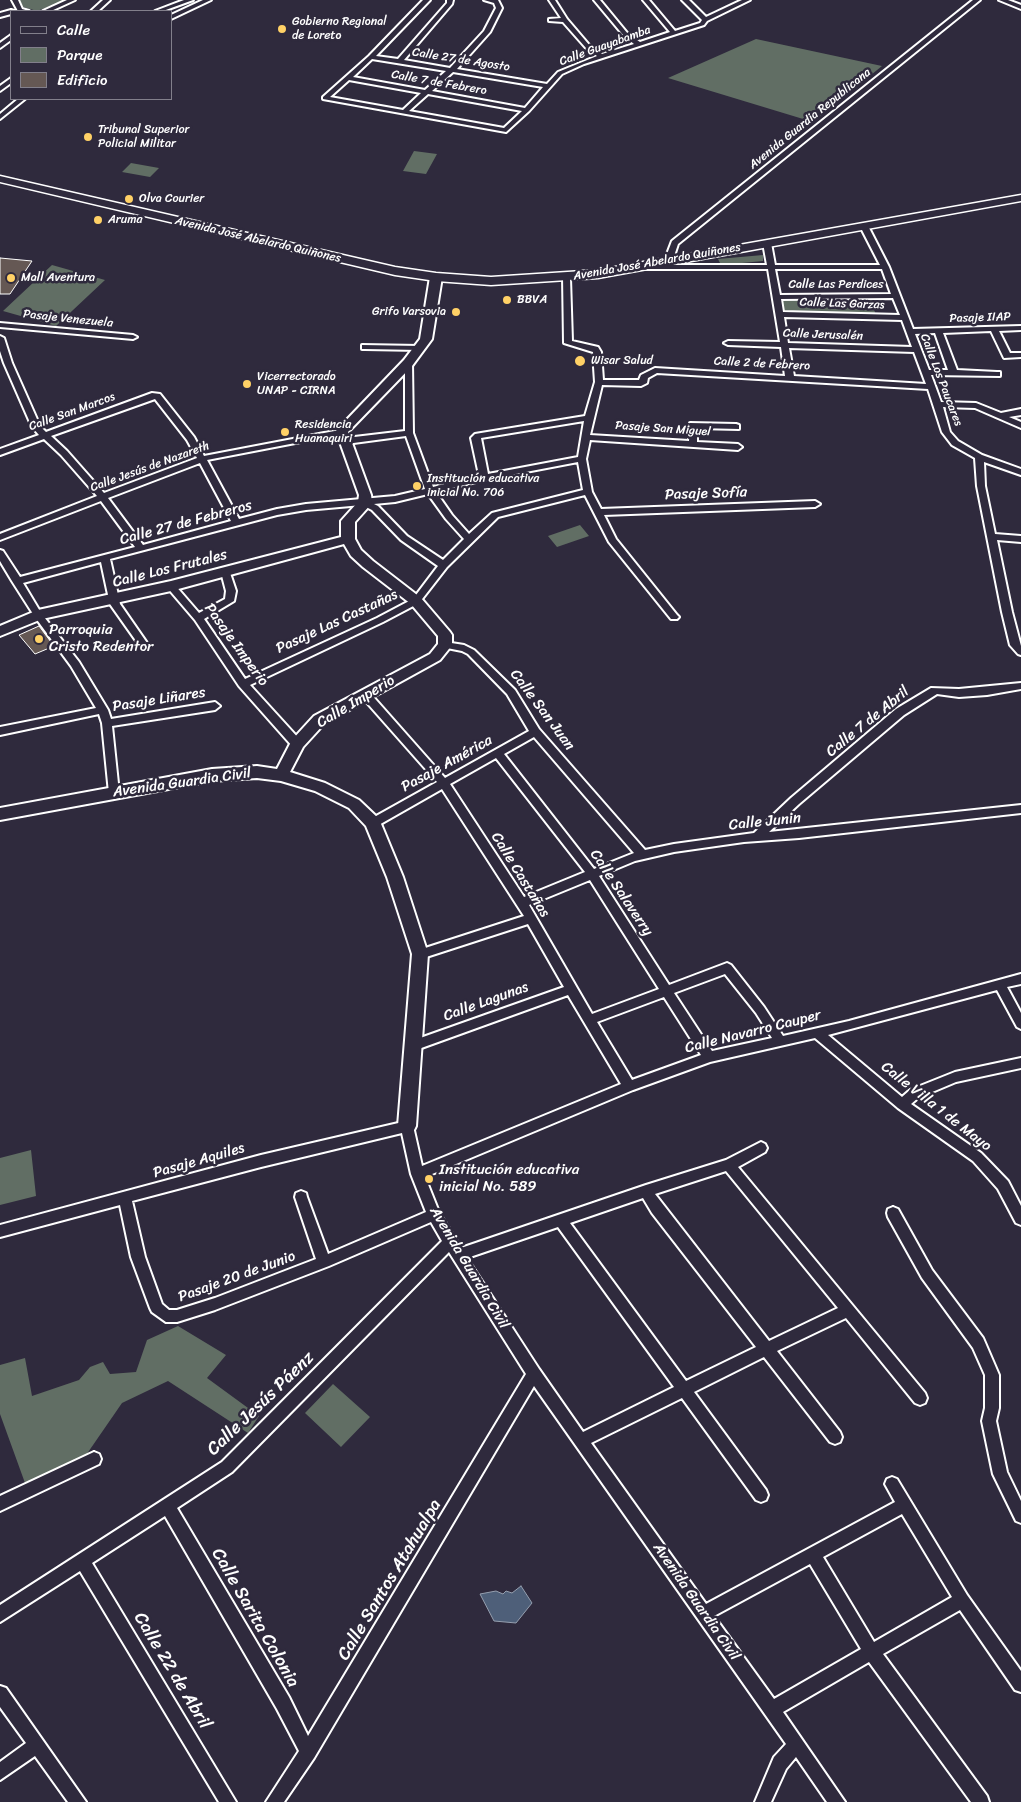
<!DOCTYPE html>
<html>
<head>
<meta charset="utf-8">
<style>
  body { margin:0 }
  #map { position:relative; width:1021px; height:1802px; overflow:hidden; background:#2f2a3d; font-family:Sriracha,sans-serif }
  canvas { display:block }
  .legend { position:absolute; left:10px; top:10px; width:162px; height:90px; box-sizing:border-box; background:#2f2a3d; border:1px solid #827f8b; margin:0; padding:6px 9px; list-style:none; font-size:15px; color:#fff }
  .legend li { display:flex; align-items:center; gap:10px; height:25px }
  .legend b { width:25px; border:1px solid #827f8b }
</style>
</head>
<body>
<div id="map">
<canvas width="1021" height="1802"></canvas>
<ul class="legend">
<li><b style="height:6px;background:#2f2a3d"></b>Calle</li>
<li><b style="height:14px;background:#616e64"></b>Parque</li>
<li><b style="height:14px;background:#655854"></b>Edificio</li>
</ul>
</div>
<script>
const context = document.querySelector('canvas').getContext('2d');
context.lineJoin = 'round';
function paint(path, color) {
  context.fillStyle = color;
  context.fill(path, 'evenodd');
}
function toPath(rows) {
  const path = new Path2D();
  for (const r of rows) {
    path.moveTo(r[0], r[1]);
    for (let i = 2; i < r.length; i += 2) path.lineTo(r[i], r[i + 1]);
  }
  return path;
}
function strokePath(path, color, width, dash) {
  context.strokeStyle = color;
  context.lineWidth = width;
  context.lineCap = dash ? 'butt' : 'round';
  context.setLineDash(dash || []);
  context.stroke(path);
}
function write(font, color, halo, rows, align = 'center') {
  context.font = font + ' Sriracha,sans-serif';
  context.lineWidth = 5;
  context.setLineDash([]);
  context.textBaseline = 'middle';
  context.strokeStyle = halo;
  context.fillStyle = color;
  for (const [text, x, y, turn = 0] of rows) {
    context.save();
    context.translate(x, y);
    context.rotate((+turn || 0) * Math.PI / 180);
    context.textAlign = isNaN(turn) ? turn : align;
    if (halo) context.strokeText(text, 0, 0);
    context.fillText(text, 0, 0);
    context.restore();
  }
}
paint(toPath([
  [19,0,64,0,64,1,37,11,23,7],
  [756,39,882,66,813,122,668,78],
  [414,151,437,154,426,174,403,171],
  [131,163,159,168,150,177,122,172],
  [763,255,763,261,721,265,718,259],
  [52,265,105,280,56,326,3,311],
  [779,297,871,298,876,316,782,313],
  [580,525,589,536,557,547,548,536],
  [31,1150,36,1196,0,1205,0,1158],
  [178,1326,226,1355,207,1378,259,1416,248,1433,168,1381,122,1403,82,1461,25,1483,0,1414,0,1365,25,1358,32,1396,79,1380,90,1367,103,1362,110,1374,136,1372,147,1340],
  [333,1384,370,1417,341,1447,305,1413]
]), '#616e64');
const water = toPath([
  [521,1586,532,1603,516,1623,494,1621,480,1594,496,1591,503,1594,506,1591,512,1593,521,1586]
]);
paint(water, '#4e5f79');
strokePath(water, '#959faf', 1);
const building = toPath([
  [0,258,32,261,10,294,0,294,0,258],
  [39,626,54,646,35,654,19,635,39,626]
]);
paint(building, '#655854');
strokePath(building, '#fff', 1);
const street = toPath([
  [12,0,18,0,22,9,29,11,18,11,12,0],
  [67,0,75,0,51,11,43,11,67,0],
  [103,0,110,0,98,11,91,11,103,0],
  [184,0,193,0,163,11,155,11,184,0],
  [203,0,211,0,171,19,171,15,203,0],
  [423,0,430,0,376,56,398,59,447,3,447,0,453,0,452,4,404,60,450,68,484,31,496,8,494,3,484,0,498,0,502,8,490,32,457,69,547,84,558,72,597,56,586,48,563,22,549,21,549,19,561,18,549,0,555,0,567,19,590,46,602,54,634,44,624,36,594,0,600,0,628,34,640,42,670,32,643,0,649,0,675,31,700,23,702,20,682,0,689,0,706,17,742,0,750,0,707,21,704,25,584,64,562,74,529,111,506,132,323,99,323,97,369,56,423,0],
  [372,59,446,71,425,90,353,77,372,59],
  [453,72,543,87,525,108,432,91,453,72],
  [349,80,421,93,403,110,330,97,349,80],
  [428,94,522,111,504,128,409,111,428,94],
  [973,0,980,0,678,244,672,262,665,264,664,262,672,241,973,0],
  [999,0,1008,0,1021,5,1021,9,999,0],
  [11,10,14,11,11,11,11,14,0,17,0,13,11,10],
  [11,35,11,40,0,48,0,43,11,35],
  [11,78,11,83,0,91,0,86,11,78],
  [18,99,25,99,0,119,0,114,18,99],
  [861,224,868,226,889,267,913,329,1021,326,1021,330,999,331,1010,353,1021,353,1021,357,1004,358,991,331,943,333,957,370,997,372,1000,372,1000,376,931,375,941,402,976,403,1001,413,1021,409,1021,415,1009,417,1021,422,1021,428,975,408,943,407,950,432,958,441,982,455,1021,469,1021,475,984,462,985,486,995,534,1021,536,1021,542,997,540,1012,612,1021,646,1021,655,1018,654,1010,645,1002,612,977,486,975,458,952,445,942,432,928,389,657,373,648,378,647,383,641,386,602,385,590,435,689,441,690,423,736,424,739,425,739,429,697,428,697,442,738,444,742,447,738,450,590,440,586,459,592,492,601,509,815,501,820,504,815,507,604,515,616,539,677,615,679,617,677,619,671,619,609,542,585,495,498,517,447,567,419,603,383,622,250,685,301,741,302,744,301,747,297,748,293,747,239,686,195,620,166,586,171,583,174,584,199,613,225,599,226,591,221,572,226,569,229,570,236,591,234,601,204,619,245,679,377,618,413,599,438,566,401,540,372,510,362,505,306,510,277,515,110,559,120,604,147,643,142,646,139,645,110,604,101,562,23,583,41,613,79,662,108,710,111,719,215,702,220,706,215,710,112,726,119,793,118,796,114,797,109,793,102,723,99,714,0,735,0,727,96,708,71,666,35,617,12,581,0,561,0,550,3,551,20,577,135,547,101,501,0,540,0,534,97,496,61,455,44,439,0,455,0,449,39,435,32,427,4,363,0,351,0,336,4,338,12,363,40,426,46,432,152,393,160,394,194,437,204,456,345,429,345,433,342,434,207,460,239,519,277,509,306,504,395,496,425,489,406,436,346,444,342,441,346,438,405,431,405,361,411,361,412,363,413,433,433,487,479,475,471,438,475,434,585,416,595,382,593,352,564,343,563,276,570,278,572,341,598,347,601,352,603,380,639,380,641,375,655,368,785,376,781,347,728,345,724,343,728,341,780,342,768,269,642,269,638,267,642,265,767,265,763,243,767,241,771,243,775,265,880,265,860,226,861,224],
  [775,269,882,269,891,294,780,295,775,269],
  [893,298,900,315,783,312,781,299,893,298],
  [784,317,902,320,912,347,788,343,784,317],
  [935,333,948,370,929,370,915,334,935,333],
  [789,348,914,352,926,384,794,376,789,348],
  [155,399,187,440,197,458,104,493,67,451,51,436,155,399],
  [584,421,578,457,488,474,481,438,584,421],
  [578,462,583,490,492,513,469,534,452,515,436,492,484,480,578,462],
  [200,463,231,521,143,545,108,498,200,463],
  [428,494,446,519,464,539,443,560,407,536,378,506,374,504,395,502,428,494],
  [0,323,133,335,137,337,133,339,0,327,0,323],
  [362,345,420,346,424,348,420,350,365,349,362,349,362,345],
  [445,642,464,645,474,650,515,690,539,729,645,850,674,844,754,833,791,798,896,709,931,688,959,689,1021,683,1021,689,987,695,959,697,937,694,904,715,799,804,769,832,1021,805,1021,813,799,838,744,842,674,852,635,861,599,876,669,985,727,963,731,965,764,1007,783,1036,849,1021,1021,974,1021,984,1007,987,1021,1013,1021,1029,1017,1027,997,990,828,1035,902,1097,910,1090,955,1072,1021,1058,1021,1068,956,1082,918,1098,911,1104,981,1153,1008,1181,1021,1206,1021,1225,1016,1223,998,1189,973,1161,898,1108,815,1038,710,1062,633,1090,425,1177,439,1212,461,1248,646,1185,726,1160,761,1142,765,1144,767,1148,765,1152,738,1167,925,1393,927,1398,925,1403,920,1405,915,1403,846,1318,777,1351,840,1432,842,1437,840,1442,835,1444,830,1442,764,1357,694,1392,766,1490,768,1495,766,1500,761,1502,756,1500,682,1398,591,1443,706,1604,895,1502,885,1484,887,1479,892,1477,897,1479,967,1595,1021,1671,1021,1692,1015,1690,960,1610,883,1654,987,1796,989,1802,971,1802,869,1662,783,1712,845,1802,827,1802,796,1757,786,1769,771,1802,755,1802,774,1757,786,1744,534,1386,314,1758,284,1802,266,1802,299,1751,277,1709,165,1516,92,1563,236,1802,219,1802,80,1571,0,1622,0,1605,222,1462,442,1241,431,1222,329,1266,215,1310,177,1322,166,1322,152,1312,150,1308,131,1257,120,1205,0,1237,0,1225,261,1155,407,1121,411,1122,413,1126,422,1166,621,1084,568,995,413,1051,409,1050,407,1046,409,1042,564,987,528,924,420,959,416,957,414,954,416,951,524,916,442,789,377,826,373,827,368,823,369,820,437,782,361,696,360,694,361,692,369,692,445,778,529,731,507,694,468,654,462,651,442,647,440,645,442,643,445,642],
  [534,737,634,853,594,869,504,754,534,737],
  [496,758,585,872,524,897,450,784,496,758],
  [590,880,659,989,592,1014,529,905,590,880],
  [725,974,756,1013,772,1038,712,1051,674,993,725,974],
  [664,997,701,1055,632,1080,597,1022,664,997],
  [402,1133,411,1174,426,1212,328,1254,307,1197,306,1193,301,1191,296,1193,295,1197,316,1259,215,1298,177,1310,169,1310,162,1304,145,1257,132,1201,261,1167,402,1133],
  [726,1171,838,1308,769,1341,655,1194,726,1171],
  [643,1198,652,1213,756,1347,686,1381,570,1223,643,1198],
  [558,1227,674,1387,583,1432,539,1369,467,1258,558,1227],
  [449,1252,526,1374,308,1736,289,1697,177,1508,232,1472,449,1252],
  [902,1514,952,1597,874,1642,823,1557,902,1514],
  [810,1564,861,1649,774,1699,714,1616,810,1564],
  [893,1207,898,1209,932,1270,983,1338,999,1375,999,1408,996,1421,1007,1472,1021,1501,1021,1523,1016,1521,993,1474,982,1421,985,1408,985,1375,973,1348,922,1278,888,1217,887,1213,888,1209,893,1207],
  [94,1452,99,1454,101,1459,99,1464,0,1511,0,1496,94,1452],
  [0,1686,6,1688,86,1802,68,1802,35,1756,0,1780,0,1762,26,1743,0,1707,0,1686]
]);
const secondary = toPath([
  [436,274,442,277,432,339,412,366,348,432,371,495,372,503,355,522,355,539,361,550,373,561,421,598,450,632,452,635,452,645,440,660,324,724,303,747,290,772,325,783,359,800,379,819,403,877,428,954,416,1126,413,1132,407,1134,401,1132,398,1126,412,954,387,877,366,826,349,808,315,791,281,781,257,778,212,781,0,820,0,808,212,769,257,766,277,769,292,740,314,716,430,654,438,644,438,636,411,604,363,567,351,556,344,544,171,591,42,619,0,636,0,626,38,610,171,581,341,537,341,521,358,502,359,495,336,431,404,360,420,339,430,277,436,274]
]);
const primary = toPath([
  [0,176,395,267,436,273,491,277,598,270,1021,195,1021,201,598,278,491,285,436,281,395,275,0,182,0,176]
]);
strokePath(street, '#fff', 4);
strokePath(secondary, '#fff', 4);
strokePath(primary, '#fff', 3);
paint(street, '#2f2a3d');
paint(secondary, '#2f2a3d');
paint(primary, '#2f2a3d');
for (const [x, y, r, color] of [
  [282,29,5,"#ffd166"],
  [88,137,5,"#ffd166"],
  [129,199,5,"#ffd166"],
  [98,220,5,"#ffd166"],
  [11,278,5,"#ffd166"],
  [507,300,5,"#ffd166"],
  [456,312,5,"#ffd166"],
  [580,361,6,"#ffd166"],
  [247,384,5,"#ffd166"],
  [285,432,5,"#ffd166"],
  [417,486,5,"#ffd166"],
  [39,639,5,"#ffd166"],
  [429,1179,5,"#ffd166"]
]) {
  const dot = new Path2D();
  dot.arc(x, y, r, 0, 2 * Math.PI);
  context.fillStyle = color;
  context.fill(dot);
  strokePath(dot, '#2f2a3d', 2);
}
write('12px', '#fff', '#2f2a3d', [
  ["Gobierno Regional",292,22],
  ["de Loreto",292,36],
  ["Tribunal Superior",98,130],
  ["Policial Militar",98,144],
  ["Olva Courier",139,199],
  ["Aruma",108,220],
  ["Mall Aventura",21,278],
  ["BBVA",517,300],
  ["Grifo Varsovia",446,312,"right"],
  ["Wisar Salud",591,361],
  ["Vicerrectorado",257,377],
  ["UNAP - CIRNA",257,391],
  ["Residencia",295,425],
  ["Huanaquiri",295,439],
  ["Institución educativa",427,479],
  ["inicial No. 706",427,493]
], 'left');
write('12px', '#fff', '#2f2a3d', [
  ["Calle Guayabamba",605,46,-20],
  ["Calle 27 de Agosto",461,60,9],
  ["Calle 7 de Febrero",439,83,10],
  ["Avenida Guardia Republicana",810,119,-39],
  ["Avenida José Abelardo Quiñones",258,240,13],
  ["Avenida José Abelardo Quiñones",657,262,-10],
  ["Calle Las Perdices",836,285],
  ["Calle Las Garzas",842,304,2],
  ["Pasaje IIAP",980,318,-2],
  ["Pasaje Venezuela",68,319,6],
  ["Calle Jerusalén",823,335,2],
  ["Calle 2 de Febrero",762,364,3],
  ["Calle Los Paucares",941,380,69],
  ["Calle San Marcos",72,412,-20],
  ["Pasaje San Miguel",663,429,4],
  ["Calle Jesús de Nazareth",150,467,-20]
]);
write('15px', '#fff', '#2f2a3d', [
  ["Pasaje Sofía",706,494,-2],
  ["Calle 27 de Febreros",186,523,-15],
  ["Calle Los Frutales",170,569,-14],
  ["Pasaje Las Castañas",337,622,-25],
  ["Pasaje Imperio",236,645,54],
  ["Pasaje Liñares",159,700,-9],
  ["Calle Imperio",356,702,-31],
  ["Calle San Juan",542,710,53],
  ["Calle 7 de Abril",868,722,-39],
  ["Pasaje América",447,764,-29],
  ["Avenida Guardia Civil",182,783,-8],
  ["Calle Junin",765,822,-6],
  ["Calle Castañas",520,875,58],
  ["Calle Salaverry",621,893,56],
  ["Calle Lagunas",486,1002,-20],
  ["Calle Navarro Cauper",753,1032,-14],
  ["Calle Villa 1 de Mayo",936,1107,38],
  ["Pasaje Aquiles",199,1161,-16],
  ["Avenida Guardia Civil",469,1268,59],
  ["Pasaje 20 de Junio",237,1277,-20],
  ["Avenida Guardia Civil",696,1602,55]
]);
write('15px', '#fff', '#2f2a3d', [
  ["Parroquia",49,630],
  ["Cristo Redentor",49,647],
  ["Institución educativa",439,1170],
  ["inicial No. 589",439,1187]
], 'left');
write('18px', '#fff', '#2f2a3d', [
  ["Calle Jesús Páenz",261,1404,-44],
  ["Calle Santos Atahualpa",390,1580,-59],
  ["Calle Sarita Colonia",255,1618,60],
  ["Calle 22 de Abril",172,1671,59]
]);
</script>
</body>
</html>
